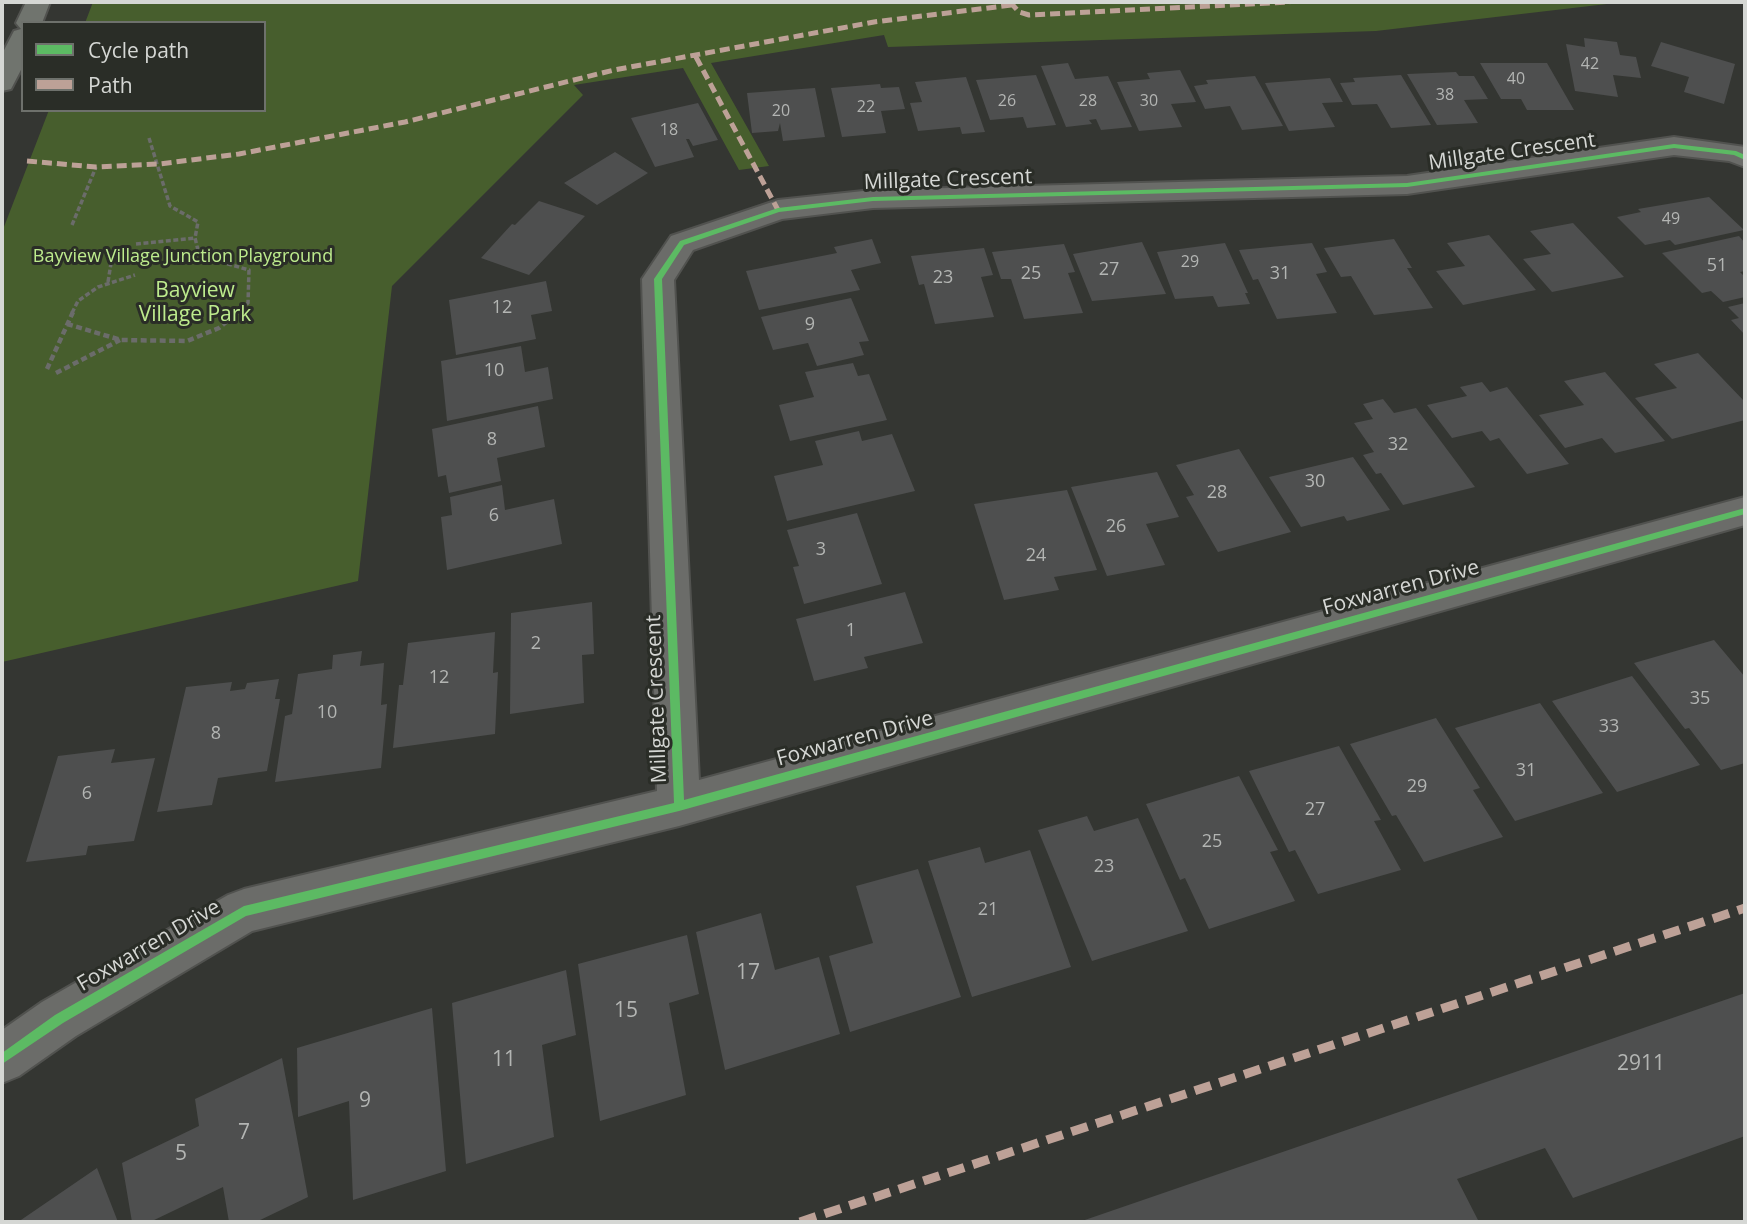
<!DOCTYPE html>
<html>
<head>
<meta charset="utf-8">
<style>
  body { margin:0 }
  #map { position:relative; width:1747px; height:1224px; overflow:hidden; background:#343632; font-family:"Open Sans",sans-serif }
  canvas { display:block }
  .frame { position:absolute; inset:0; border:4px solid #d5d7d4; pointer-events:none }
  .legend { position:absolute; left:21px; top:21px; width:245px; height:91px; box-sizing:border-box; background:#2a2d27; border:2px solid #6e716c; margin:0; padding:9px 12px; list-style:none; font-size:21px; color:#d5d7d4 }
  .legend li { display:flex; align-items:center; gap:14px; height:35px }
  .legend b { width:35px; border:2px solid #6e716c }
</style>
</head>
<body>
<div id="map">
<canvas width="1747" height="1224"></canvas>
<div class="frame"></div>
<ul class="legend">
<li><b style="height:9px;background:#5cba63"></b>Cycle path</li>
<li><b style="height:9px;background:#bda197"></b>Path</li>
</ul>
</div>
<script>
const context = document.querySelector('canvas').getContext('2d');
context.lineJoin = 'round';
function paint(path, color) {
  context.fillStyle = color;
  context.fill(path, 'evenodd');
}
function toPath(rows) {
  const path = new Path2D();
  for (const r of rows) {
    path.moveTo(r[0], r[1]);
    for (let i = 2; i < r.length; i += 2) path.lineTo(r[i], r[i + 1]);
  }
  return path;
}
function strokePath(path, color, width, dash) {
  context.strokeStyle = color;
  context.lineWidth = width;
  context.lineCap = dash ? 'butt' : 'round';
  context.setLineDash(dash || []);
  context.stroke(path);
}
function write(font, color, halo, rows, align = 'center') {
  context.font = font + ' "Open Sans",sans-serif';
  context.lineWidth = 6;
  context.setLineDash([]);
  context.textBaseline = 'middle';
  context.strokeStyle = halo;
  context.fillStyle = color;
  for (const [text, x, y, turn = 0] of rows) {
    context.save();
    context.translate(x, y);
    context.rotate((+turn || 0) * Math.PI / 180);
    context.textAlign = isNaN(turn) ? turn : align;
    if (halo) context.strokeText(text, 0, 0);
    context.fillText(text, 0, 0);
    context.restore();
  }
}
paint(toPath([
  [93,2,1624,2,1376,31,888,47,884,35,711,63,769,166,739,170,683,68,574,85,583,95,392,286,358,581,2,662,2,232,49,110,264,110,264,23,85,23]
]), '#475e2d');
paint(toPath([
  [1584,38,1617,42,1620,55,1636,57,1641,78,1613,75,1618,97,1575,91,1566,44,1585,47],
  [1661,42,1735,64,1724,104,1684,92,1689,77,1651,66],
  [1068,63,1075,79,1108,76,1132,127,1101,130,1096,119,1089,120,1092,124,1066,127,1041,66],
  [1480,63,1547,63,1574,110,1527,110,1521,99,1501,99],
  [1180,70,1196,102,1171,104,1182,127,1139,131,1117,82,1150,79,1147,73],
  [1456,72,1459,76,1474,76,1488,99,1464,100,1478,123,1437,125,1407,74],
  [1036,75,1056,125,1027,128,1023,117,990,120,976,80],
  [1401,75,1431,125,1391,128,1377,104,1352,105,1340,83,1355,82,1353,78],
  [1255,76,1283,126,1242,130,1230,106,1205,109,1194,86,1208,84,1206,80],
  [966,77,985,132,962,134,960,127,918,131,910,103,922,102,915,82],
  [1330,78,1343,102,1322,103,1335,127,1289,131,1265,83],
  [880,84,881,88,899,87,905,109,881,111,886,133,842,137,831,88],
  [815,88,825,137,783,141,780,123,778,131,752,133,747,93],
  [698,103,718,140,693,146,689,139,686,139,694,157,655,167,631,118],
  [615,152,648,173,597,205,564,183],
  [1709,197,1744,230,1675,245,1670,240,1645,245,1617,217,1641,212,1638,209],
  [539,201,585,216,529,275,481,258,512,224,515,225],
  [1573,223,1624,277,1552,292,1523,259,1551,254,1530,231],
  [1489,235,1536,290,1463,305,1436,271,1465,266,1447,243],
  [1739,236,1745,243,1745,271,1740,272,1745,277,1745,297,1723,302,1711,291,1702,293,1662,253],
  [872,239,881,263,851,270,860,290,759,310,746,271,837,253,834,247],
  [1394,239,1412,268,1407,268,1433,308,1374,315,1351,276,1341,277,1324,248],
  [1142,242,1166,294,1092,301,1073,254],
  [1225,243,1248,293,1245,293,1250,304,1218,307,1213,296,1175,299,1157,252],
  [1312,243,1327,272,1316,274,1337,313,1277,319,1258,279,1253,280,1239,250],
  [1064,244,1075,272,1068,273,1083,313,1024,319,1011,279,1001,279,992,252],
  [984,248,993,275,981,277,994,317,935,324,924,284,919,285,911,256],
  [546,281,552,311,531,315,536,339,456,355,449,300],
  [851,298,869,341,859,342,864,355,817,366,808,343,773,350,761,317],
  [1745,303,1745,335,1731,320,1739,318,1728,307],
  [521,346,525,372,548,367,553,399,447,421,441,361],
  [1698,353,1745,402,1745,420,1672,439,1635,398,1677,388,1654,364],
  [853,363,858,376,869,374,887,420,790,441,779,405,814,397,805,372],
  [1605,372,1665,441,1615,453,1602,438,1565,448,1539,415,1584,405,1564,381],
  [1482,382,1490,392,1507,387,1569,464,1527,474,1499,438,1490,441,1482,431,1452,438,1427,405,1467,396,1460,387],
  [1383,399,1394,413,1416,408,1475,487,1403,505,1381,473,1376,474,1363,455,1374,452,1354,423,1373,419,1363,404],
  [538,406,545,447,497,458,501,481,449,493,446,475,438,477,432,429],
  [859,431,862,441,892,434,915,491,787,521,774,476,823,465,815,441],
  [1239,449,1291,532,1218,552,1186,497,1194,495,1176,465],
  [1353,457,1390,510,1347,521,1344,516,1301,527,1269,477],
  [1157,472,1179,517,1146,524,1165,565,1107,576,1071,487],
  [502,485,505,510,554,499,562,544,447,570,441,517,452,515,450,497],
  [1067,490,1097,570,1054,577,1059,590,1004,600,974,504],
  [857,513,882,584,804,604,793,567,799,566,787,530],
  [905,592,923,643,864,657,868,668,814,681,796,619],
  [592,602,594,654,582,655,584,703,510,714,511,613],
  [495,632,493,673,498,672,495,734,393,748,399,685,403,685,408,643],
  [1714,640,1745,677,1745,763,1721,770,1689,728,1685,729,1634,663],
  [362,651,360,666,384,663,381,705,387,704,381,768,275,782,285,716,292,714,298,674,332,669,333,655],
  [1632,676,1700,765,1617,792,1552,701],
  [279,679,275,699,280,699,267,771,218,778,212,805,157,812,186,687,232,682,230,691,245,689,247,683],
  [1540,703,1603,793,1515,821,1455,728],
  [1436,718,1480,788,1473,790,1503,837,1424,862,1396,815,1392,816,1350,744],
  [1339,746,1381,820,1374,821,1401,870,1318,894,1295,850,1289,852,1249,771],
  [115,749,111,763,155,758,134,841,88,846,86,855,26,862,58,756],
  [1239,776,1278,850,1270,852,1295,901,1209,929,1185,878,1180,880,1146,804],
  [1087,816,1094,831,1138,818,1188,931,1092,961,1038,830],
  [980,847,985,863,1030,850,1071,967,972,997,928,861],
  [918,869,961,997,850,1032,829,956,873,943,856,886],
  [761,913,775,970,819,957,840,1034,725,1070,696,932],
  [687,935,699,994,669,1003,686,1095,600,1121,578,964],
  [566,970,576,1035,542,1045,554,1137,466,1164,452,1003],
  [1745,993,1745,1136,1573,1198,1545,1148,1457,1179,1479,1222,1079,1222],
  [432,1008,446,1171,353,1200,349,1101,298,1117,297,1048],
  [282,1058,308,1197,256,1222,229,1222,223,1187,150,1222,132,1222,122,1163,199,1126,195,1099],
  [97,1168,118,1222,18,1222]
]), '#4e4f4f');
const minor = toPath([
  [1674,137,1745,147,1745,167,1729,161,1674,155,1407,194,873,208,782,219,693,250,674,280,699,780,1745,497,1745,525,679,826,252,931,76,1036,19,1076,2,1083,2,1030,42,1002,228,895,244,889,657,791,642,279,671,236,778,200,873,190,1407,176,1674,137]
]);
const major = toPath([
  [26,2,50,2,42,23,23,23,23,66,11,89,2,91,2,54,14,31,21,29,16,23,26,2]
]);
strokePath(minor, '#51524f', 4);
strokePath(major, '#51524f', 4);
strokePath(toPath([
  [149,138,170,206,198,222,195,238,198,250,207,258,249,270,248,303,236,313],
  [72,225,96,167],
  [136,244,195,238],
  [108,282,112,257],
  [72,313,78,301,98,287,135,275]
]), '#6b6c6a', 3.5, [5, 2.5]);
strokePath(toPath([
  [67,324,121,340,187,341,219,328,238,312],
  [47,369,73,312],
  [56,373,120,340]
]), '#6b6c6a', 4.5, [6, 3.5]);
paint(minor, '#6b6c69');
paint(major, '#70746e');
strokePath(toPath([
  [1010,2,1019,12,1029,15,1290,2],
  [696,57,778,210],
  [27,161,96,167,159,164,239,154,405,122,614,70,874,22,1012,5]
]), '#bda197', 5, [10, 5]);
strokePath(toPath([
  [800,1222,1745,908]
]), '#bda197', 9, [17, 9]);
paint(toPath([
  [1674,144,1736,151,1745,155,1745,160,1734,155,1674,148,1407,187,873,201,779,212,684,245,662,279,684,800,1745,508,1745,514,679,811,246,916,63,1023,2,1064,2,1053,55,1015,244,906,674,803,654,279,680,241,778,208,873,197,1407,183,1674,144]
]), '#5cba63');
write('16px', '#b3b5b3', null, [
  ["42",1590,64],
  ["40",1516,79],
  ["38",1445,95],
  ["26",1007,101],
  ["28",1088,101],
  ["30",1149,101],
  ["22",866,107],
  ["20",781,111],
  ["18",669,130],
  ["49",1671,219],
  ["29",1190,262]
]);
write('18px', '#bdeb8d', '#2a2d27', [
  ["Bayview Village Junction Playground",183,257]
]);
write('18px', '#b3b5b3', null, [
  ["51",1717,266],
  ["27",1109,270],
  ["25",1031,274],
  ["31",1280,274],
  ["23",943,278],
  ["12",502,308],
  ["9",810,325],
  ["10",494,371],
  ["8",492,440],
  ["32",1398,445],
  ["30",1315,482],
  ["28",1217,493],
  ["6",494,516],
  ["26",1116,527],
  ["3",821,550],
  ["24",1036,556],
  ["1",851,631],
  ["2",536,644],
  ["12",439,678],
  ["35",1700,699],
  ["10",327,713],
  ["33",1609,727],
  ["8",216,734],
  ["31",1526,771],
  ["29",1417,787],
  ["6",87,794],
  ["27",1315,810],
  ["25",1212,842],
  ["23",1104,867],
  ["21",988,910]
]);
write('21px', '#d5d7d4', '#2a2d27', [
  ["Millgate Crescent",1512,152,-8],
  ["Millgate Crescent",948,180,-2],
  ["Foxwarren Drive",1401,588,-15],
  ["Millgate Crescent",657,699,-92],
  ["Foxwarren Drive",855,739,-15],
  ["Foxwarren Drive",149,946,-30]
]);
write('21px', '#bdeb8d', '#2a2d27', [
  ["Bayview",195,291],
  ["Village Park",195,315]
]);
write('21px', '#b3b5b3', null, [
  ["17",748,973],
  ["15",626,1011],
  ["11",504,1060],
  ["2911",1641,1064],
  ["9",365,1101],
  ["7",244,1133],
  ["5",181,1154]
]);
</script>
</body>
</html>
